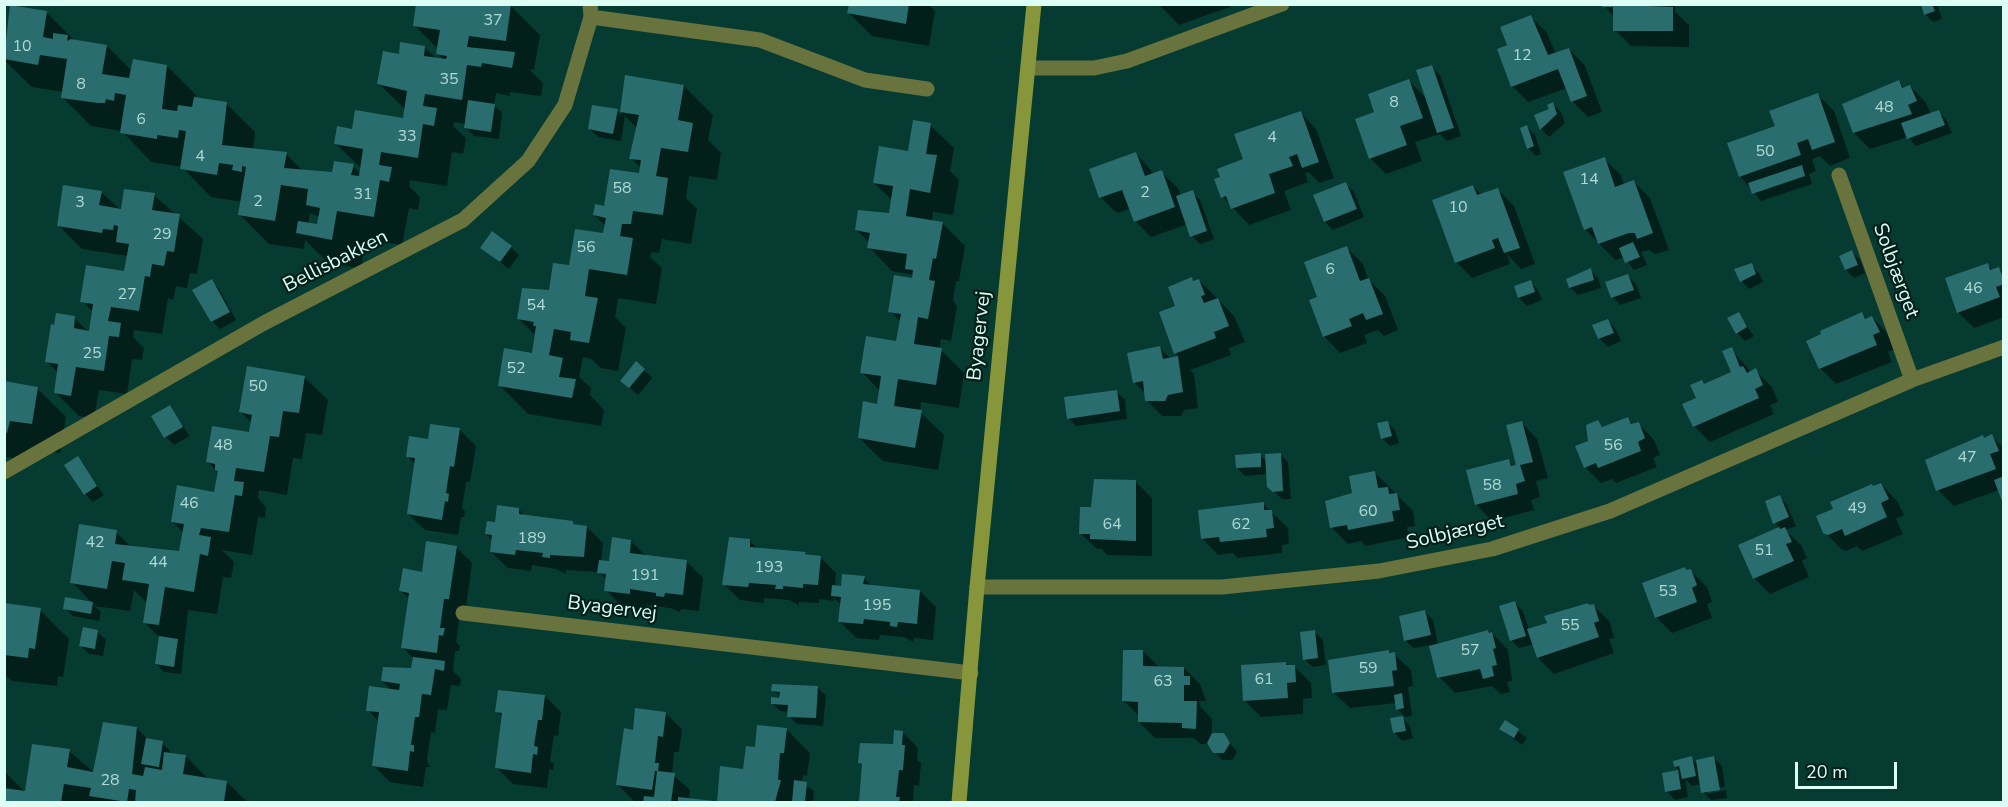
<!DOCTYPE html>
<html>
<head>
<meta charset="utf-8">
<style>
  body { margin:0 }
  #map { position:relative; width:2008px; height:807px; overflow:hidden; background:#063b31; font-family:"Nunito Sans",sans-serif }
  canvas { display:block }
  .frame { position:absolute; inset:0; border:6px solid #dcfef4; pointer-events:none }
  .scale { position:absolute; left:1795px; top:762px; width:102px; height:27px; box-sizing:border-box; border:3px solid #dcfef4; border-top:0; padding-left:8px; font-size:18px; line-height:21px; white-space:nowrap; color:#dcfef4; -webkit-text-stroke:4px #031f19; paint-order:stroke }
</style>
</head>
<body>
<div id="map">
<canvas width="2008" height="807"></canvas>
<div class="frame"></div>
<div class="scale">20 m</div>
</div>
<script>
const context = document.querySelector('canvas').getContext('2d');
context.lineJoin = 'round';
function paint(path, color) {
  context.fillStyle = color;
  context.fill(path, 'evenodd');
}
function toPath(rows) {
  const path = new Path2D();
  for (const r of rows) {
    path.moveTo(r[0], r[1]);
    for (let i = 2; i < r.length; i += 2) path.lineTo(r[i], r[i + 1]);
  }
  return path;
}
function strokePath(path, color, width, dash) {
  context.strokeStyle = color;
  context.lineWidth = width;
  context.lineCap = dash ? 'butt' : 'round';
  context.setLineDash(dash || []);
  context.stroke(path);
}
function write(font, color, halo, rows, align = 'center') {
  context.font = font + ' "Nunito Sans",sans-serif';
  context.lineWidth = 4.5;
  context.setLineDash([]);
  context.textBaseline = 'middle';
  context.strokeStyle = halo;
  context.fillStyle = color;
  for (const [text, x, y, turn = 0] of rows) {
    context.save();
    context.translate(x, y);
    context.rotate((+turn || 0) * Math.PI / 180);
    context.textAlign = isNaN(turn) ? turn : align;
    if (halo) context.strokeText(text, 0, 0);
    context.fillText(text, 0, 0);
    context.restore();
  }
}
paint(toPath([
  [418,4,511,6,540,35,534,70,529,69,543,83,541,96,510,92,510,96,496,93,494,105,502,113,499,139,474,136,466,128,466,124,454,122,453,126,466,138,463,154,452,152,447,186,410,180,409,186,420,197,418,210,409,208,402,245,365,239,361,269,327,262,305,240,304,249,269,244,240,215,242,202,211,197,182,167,151,162,122,131,91,126,62,97,63,92,32,87,4,60,11,6,46,12,75,41,107,46,132,71,167,66,196,95,195,98,226,103,255,132,253,150,286,154,303,171,333,173,353,166,361,174,362,169,336,144,353,130,404,120,406,110,379,84,400,55,424,47,437,59,445,61,438,54,439,50,414,25],
  [310,213,320,217,319,225,308,224],
  [850,4,928,4,935,11,929,46,872,36,849,13],
  [1158,4,1230,4,1230,7,1179,25],
  [1603,4,1675,4,1675,12,1689,25,1689,47,1631,46,1615,30,1615,18],
  [1922,4,1937,4,1942,19,1933,22,1925,14],
  [1531,17,1547,33,1556,54,1569,49,1585,66,1602,112,1588,117,1572,101,1567,88,1528,102,1512,86,1508,46],
  [1432,67,1440,75,1461,136,1447,141,1440,134,1415,142,1422,161,1386,174,1370,158,1376,113,1409,81,1427,99],
  [627,77,684,86,713,115,708,140,721,153,717,180,689,176,686,198,697,209,691,244,662,239,659,253,651,252,650,257,662,268,656,304,618,298,615,317,626,328,618,371,601,368,591,359,583,357,579,377,591,388,590,395,604,410,601,426,528,414,499,385,533,354,536,336,519,319,550,292,570,267,604,235,606,226,594,215,640,175,641,168,631,158,637,128,625,116,621,141,598,137,590,129,617,111,621,115],
  [1899,82,1905,88,1910,86,1926,103,1931,114,1938,111,1946,119,1952,133,1916,146,1908,137,1870,149,1854,133,1858,97],
  [1818,95,1834,111,1850,158,1830,166,1820,156,1812,159,1816,171,1809,174,1812,184,1761,201,1740,176,1776,127],
  [1553,104,1561,112,1565,123,1549,137,1542,130,1536,116,1551,110],
  [1300,112,1316,129,1334,178,1320,183,1308,172,1305,173,1308,182,1284,191,1291,210,1249,225,1223,197,1245,160],
  [930,125,954,148,950,171,959,180,953,215,933,212,932,221,942,223,965,246,959,281,956,281,953,301,957,306,951,341,941,339,940,349,964,373,959,408,921,402,920,412,944,435,938,470,883,461,859,438,878,405,880,391,862,372,897,343,901,322,890,311,914,275,892,271,869,247,870,243,856,230,890,215,892,200,874,183,909,153],
  [1527,127,1535,135,1541,154,1536,156,1528,148],
  [1136,153,1154,174,1161,172,1178,188,1181,196,1192,192,1200,200,1214,239,1200,244,1192,236,1188,224,1151,237,1135,221,1129,209,1117,213,1100,197],
  [1604,159,1621,175,1624,185,1634,182,1650,198,1669,250,1655,254,1650,250,1641,252,1647,265,1634,270,1624,257,1615,260,1585,229],
  [1346,184,1354,192,1364,217,1333,230,1325,222,1315,196],
  [1473,186,1482,195,1498,190,1514,206,1535,264,1521,269,1507,254,1510,264,1472,278,1456,262],
  [101,192,122,211,154,195,203,239,197,274,190,273,187,288,176,286,173,300,168,298,162,334,134,330,133,337,144,348,142,360,132,359,127,394,99,390,94,418,79,416,55,392,58,373,47,361,74,318,90,333,94,313,82,301,125,273,128,256,82,249,58,225],
  [511,247,519,255,509,269,482,248],
  [1347,248,1363,264,1368,279,1385,296,1398,330,1384,336,1378,330,1364,335,1367,343,1340,353,1324,336,1319,298],
  [1852,252,1860,260,1865,273,1854,278,1846,270],
  [1987,264,1993,270,1998,268,2004,273,2004,317,1974,328,1958,312],
  [1751,265,1759,273,1763,282,1749,289,1741,281],
  [1590,270,1598,278,1601,288,1578,295,1570,287],
  [1628,276,1636,284,1641,298,1620,305,1612,297],
  [1192,279,1195,282,1199,280,1234,316,1245,342,1229,348,1231,355,1190,370,1194,374,1198,408,1184,410,1181,416,1162,416,1146,400,1145,393,1134,382,1160,348,1171,359,1179,357,1175,353,1177,307],
  [211,281,219,289,236,320,220,329,212,321],
  [1530,282,1538,290,1542,300,1527,306,1519,298],
  [1738,313,1754,336,1745,341,1737,333],
  [1862,314,1867,319,1872,317,1888,334,1895,349,1888,352,1892,362,1836,384,1820,368],
  [1607,320,1615,328,1621,341,1608,347,1600,339,1594,326],
  [1731,349,1751,372,1755,370,1772,387,1778,402,1770,405,1774,414,1710,442,1694,426,1698,399,1702,381,1705,385,1733,372],
  [644,370,652,378,638,395,622,381],
  [304,377,328,400,322,435,306,433,302,459,293,458,287,495,259,490,258,498,266,507,265,518,258,517,252,555,222,550,234,562,231,578,223,577,217,614,188,610,181,674,164,672,156,664,160,638,144,622,147,603,134,590,130,611,94,606,101,612,99,621,73,616,65,608,66,599,93,604,72,582,116,532,131,547,181,553,184,533,172,522,215,493,219,473,208,462,250,433,252,423,241,412],
  [4,383,37,388,66,417,60,453,38,449,36,461,6,457,4,466],
  [1117,392,1125,400,1127,419,1076,426,1068,418],
  [169,407,190,436,174,445,166,437],
  [1628,419,1634,425,1638,423,1654,440,1660,455,1653,458,1657,467,1616,483,1612,479,1601,483,1585,467,1589,442,1598,422,1604,428],
  [1387,422,1395,430,1399,443,1390,446,1382,438],
  [1521,422,1537,439,1548,478,1536,481,1540,497,1531,500,1534,510,1492,521,1476,504,1509,461,1515,467,1518,466],
  [460,430,476,446,470,482,466,482,462,508,465,511,464,517,461,517,458,535,425,530,408,514,416,465,407,456,429,440],
  [1991,436,2004,448,2004,500,1999,490,1954,506,1938,490],
  [1280,454,1288,462,1291,499,1282,499,1269,487,1268,474,1245,476,1237,468,1260,455,1267,462],
  [77,458,104,495,93,502,85,494],
  [1375,473,1413,511,1415,526,1407,527,1409,537,1366,546,1361,541,1348,544,1332,528,1354,494],
  [1136,482,1152,498,1152,556,1107,555,1102,549,1097,549,1080,533,1093,509],
  [1881,484,1897,501,1904,515,1896,519,1903,534,1862,551,1857,546,1846,551,1841,549,1825,532,1874,488],
  [1779,497,1787,505,1796,526,1785,530,1801,545,1807,558,1802,561,1809,577,1770,594,1754,578,1740,546,1780,528,1775,523],
  [1263,504,1288,528,1289,544,1282,545,1282,553,1237,558,1233,553,1218,555,1202,538],
  [519,509,525,516,587,527,603,543,601,562,610,563,631,541,646,556,686,561,703,578,699,611,681,609,680,612,670,608,646,605,645,610,622,607,606,590,607,581,599,572,566,570,566,574,556,569,532,565,531,571,508,568,491,552,493,541,486,534,496,523],
  [750,541,758,549,805,553,820,557,836,573,835,587,842,588,864,578,873,587,920,591,936,607,933,640,914,638,913,642,904,637,880,635,879,640,856,638,840,622,841,605,834,598,834,601,819,599,819,603,799,602,799,605,789,600,764,598,764,603,740,600,724,584],
  [456,547,472,563,465,615,460,614,456,642,460,646,459,651,455,651,453,671,461,679,460,686,451,685,447,710,438,709,435,733,431,732,427,760,430,767,426,767,423,787,390,782,374,766,379,722,368,710,392,691,382,681,412,670,414,659,403,648,410,600,401,591],
  [1690,570,1707,587,1712,602,1707,604,1712,618,1672,633,1656,617],
  [1515,603,1523,611,1529,630,1593,605,1610,622,1614,638,1609,639,1614,653,1554,674,1538,658,1534,644,1519,648,1511,640],
  [4,604,40,610,69,639,63,677,58,676,57,686,12,681,4,674],
  [1425,612,1433,620,1438,645,1488,631,1492,633,1508,650,1512,681,1507,682,1510,692,1501,694,1492,686,1455,693,1439,677,1431,645,1413,648,1405,640],
  [98,632,106,640,103,656,89,654,81,646],
  [1315,632,1323,640,1326,665,1313,667,1304,659],
  [1143,651,1160,668,1184,668,1200,684,1206,701,1199,701,1200,706,1212,719,1212,735,1223,734,1237,752,1232,760,1222,760,1209,744,1200,744,1194,738,1155,738,1139,722,1139,716,1124,701],
  [1388,651,1394,654,1411,670,1413,686,1408,687,1412,716,1405,717,1397,709,1396,703,1350,708,1333,692],
  [1286,664,1295,667,1311,683,1312,698,1303,699,1303,714,1261,717,1244,700],
  [818,688,826,696,823,726,797,724,789,716,789,712,780,711,772,703,782,699,773,690],
  [545,696,561,712,558,736,554,735,550,761,554,764,553,770,549,769,547,788,513,784,497,768,503,718,496,711],
  [665,713,682,729,679,752,674,752,672,774,690,790,689,800,715,802,634,801,618,785,634,731],
  [1402,718,1410,726,1413,738,1402,741,1394,732],
  [1505,722,1527,738,1522,745,1501,729],
  [137,728,148,740,162,743,170,751,170,754,186,756,208,779,227,782,247,802,4,802,4,771,26,793,69,751,95,773],
  [787,730,810,753,807,776,803,775,802,783,814,791,813,802,718,802,722,768,744,770,756,749],
  [902,732,918,748,917,760,921,763,919,786,914,785,913,802,860,802,864,767,859,763,894,746],
  [1691,758,1698,765,1714,758,1722,766,1725,787,1707,791,1707,794,1726,790,1727,798,1711,800,1703,792,1701,784,1692,786,1685,779,1688,797,1675,800,1667,791,1664,774,1680,771,1676,767]
]), '#0007');
paint(toPath([
  [416,4,511,5,506,41,469,36,467,47,515,52,512,68,482,63,481,67,467,65,462,100,425,94,423,106,437,108,434,126,423,124,418,158,381,152,379,165,392,167,389,182,380,180,374,217,337,211,332,240,296,233,298,221,317,224,320,208,306,205,308,189,281,185,275,221,238,215,246,167,242,166,242,172,232,170,233,165,219,163,217,175,180,169,186,131,179,130,178,138,157,135,157,139,120,133,126,95,115,93,114,101,106,99,105,103,98,103,61,98,67,59,40,55,38,65,4,59,10,5,47,11,43,37,53,39,53,33,68,35,67,41,71,39,107,45,102,74,129,78,133,59,167,65,162,109,177,111,178,105,192,107,194,97,227,102,222,145,287,152,284,168,332,172,334,161,354,164,351,175,359,176,363,149,334,144,337,126,352,129,355,110,403,118,407,91,377,84,383,51,399,54,400,42,425,46,424,56,446,59,447,56,436,54,440,30,413,26],
  [849,4,909,4,906,24,847,13],
  [1602,4,1673,7,1673,31,1613,31,1613,7,1602,7],
  [1921,4,1932,4,1935,11,1924,15],
  [1531,15,1548,55,1569,48,1587,96,1571,102,1558,69,1511,87,1497,49,1507,45,1500,27],
  [1432,65,1454,128,1437,133,1416,70],
  [625,75,684,85,678,120,693,123,688,152,661,148,656,176,668,178,663,215,633,211,631,224,622,224,620,236,633,238,627,275,589,269,585,296,598,298,589,343,570,340,571,332,554,329,549,355,563,358,559,377,576,379,572,398,498,386,504,348,532,353,536,326,533,326,534,322,517,319,522,288,549,290,553,263,569,265,575,229,603,233,606,218,593,215,595,204,604,206,610,169,639,173,641,160,629,159,639,115,620,112],
  [1409,79,1423,118,1400,126,1407,145,1369,159,1355,119,1374,112,1368,94],
  [1899,80,1902,88,1910,85,1917,101,1908,105,1912,114,1853,133,1842,104],
  [1818,93,1835,142,1812,150,1808,139,1797,143,1801,155,1739,177,1727,143,1775,126,1769,111],
  [468,100,495,104,491,132,464,128],
  [1553,102,1557,114,1540,130,1534,115,1549,109,1547,105],
  [592,105,618,109,613,134,588,129],
  [1939,110,1945,125,1907,139,1901,123],
  [1301,111,1319,162,1302,168,1297,154,1289,157,1293,166,1269,174,1275,193,1231,209,1226,196,1221,198,1214,179,1220,177,1217,169,1243,159,1234,134],
  [913,120,931,123,926,154,937,155,930,193,910,189,906,216,943,222,936,259,933,258,929,280,935,281,928,319,918,317,914,344,942,348,936,385,898,379,894,406,922,410,915,448,858,438,863,401,877,404,881,376,860,373,866,336,896,341,901,314,888,312,894,275,912,278,913,270,905,269,907,254,867,248,870,233,855,230,858,210,889,213,893,186,873,183,879,146,908,151],
  [1527,125,1534,146,1527,149,1520,128],
  [1136,152,1145,176,1162,170,1175,207,1134,222,1122,190,1099,198,1089,169],
  [1605,157,1615,187,1634,180,1653,233,1637,239,1635,233,1629,233,1598,244,1592,227,1584,230,1563,172],
  [1802,165,1805,176,1752,194,1748,183],
  [1346,182,1357,209,1324,222,1313,195],
  [63,185,102,191,99,205,121,209,124,189,155,193,152,210,180,214,174,252,167,251,164,266,152,264,150,277,145,276,139,311,111,307,108,321,121,323,119,337,109,336,104,371,76,367,71,396,54,393,58,364,45,362,51,324,54,325,56,313,75,316,74,328,89,331,93,304,80,302,86,265,124,271,129,244,116,242,118,226,114,225,113,230,103,229,102,233,57,226],
  [1473,185,1477,195,1498,188,1520,248,1504,253,1498,238,1492,240,1495,248,1455,263,1432,200],
  [1193,190,1207,231,1190,237,1176,196],
  [492,231,512,246,500,262,480,248],
  [1633,242,1640,257,1625,263,1619,248],
  [1347,246,1360,281,1369,278,1383,314,1366,320,1363,313,1349,319,1352,326,1323,337,1309,300,1317,297,1304,262],
  [1852,250,1858,265,1845,270,1839,256],
  [1752,263,1756,274,1740,282,1734,269],
  [1988,263,1990,270,1999,267,2004,280,2004,284,1996,287,2000,297,1957,313,1945,278],
  [1591,268,1594,280,1569,288,1566,279],
  [1628,274,1634,290,1611,298,1605,282],
  [1192,277,1193,281,1199,279,1205,295,1201,296,1204,303,1218,298,1229,326,1214,332,1216,338,1174,354,1159,312,1175,306,1168,287],
  [212,279,230,312,211,322,192,290],
  [1531,280,1535,292,1518,298,1514,286],
  [1739,312,1747,327,1736,334,1727,318],
  [1862,312,1865,319,1872,316,1880,332,1873,335,1877,345,1819,369,1806,341,1821,334,1820,331],
  [1608,319,1614,333,1598,339,1592,325],
  [1160,346,1163,359,1178,356,1183,392,1168,395,1165,401,1145,401,1143,381,1133,383,1127,353],
  [1732,347,1740,367,1743,366,1747,373,1756,368,1763,385,1755,389,1759,398,1693,427,1682,404,1696,398,1690,385,1702,380,1704,384,1731,372,1722,351],
  [636,361,645,369,629,388,620,381],
  [247,366,305,376,299,413,283,411,279,437,270,436,264,472,236,468,234,481,244,482,242,496,235,495,229,532,201,528,199,535,211,537,208,556,200,554,194,592,165,587,159,625,143,623,149,584,122,580,125,563,112,561,107,589,70,583,79,524,117,530,115,544,179,551,184,524,171,522,177,485,214,492,218,471,215,470,215,464,206,462,212,426,249,432,252,415,239,412],
  [4,381,38,387,32,424,10,421,7,433,4,433],
  [1117,390,1120,411,1067,419,1064,397],
  [170,405,183,427,164,438,151,416],
  [1628,417,1631,424,1639,422,1645,438,1638,442,1641,451,1598,468,1596,463,1584,468,1575,446,1588,441,1586,425,1598,420,1602,427],
  [1388,421,1392,436,1381,439,1377,423],
  [1522,421,1533,462,1520,465,1525,481,1516,484,1518,494,1475,505,1466,470,1509,459,1511,466,1516,465,1506,425],
  [430,424,460,428,454,467,450,466,446,493,449,494,448,502,445,501,442,520,407,514,415,458,406,457,409,436,428,439],
  [1992,434,1999,451,1990,454,1996,469,1936,491,1925,460,1983,435,1984,438],
  [1261,453,1261,467,1236,468,1235,455],
  [1281,453,1283,491,1273,492,1267,487,1265,454],
  [78,456,97,486,84,495,64,465],
  [1375,471,1378,488,1388,487,1389,494,1397,493,1400,510,1392,511,1394,521,1348,530,1347,525,1330,528,1325,501,1352,493,1349,476],
  [2004,476,2004,504,2003,504,1994,480],
  [1094,479,1136,480,1136,541,1090,539,1090,534,1079,534,1080,507,1091,507],
  [1881,483,1889,499,1881,503,1887,517,1845,536,1842,529,1828,535,1823,533,1816,516,1833,509,1830,502,1872,484,1873,486],
  [1780,495,1789,517,1773,524,1765,501],
  [1264,502,1264,510,1272,510,1274,528,1266,529,1267,537,1220,542,1219,537,1201,539,1198,510],
  [497,505,519,508,519,514,573,521,573,524,587,526,584,557,550,555,550,558,542,557,543,553,516,550,515,555,490,552,492,535,485,534,487,521,495,522],
  [1779,527,1780,529,1785,527,1792,542,1786,544,1794,561,1753,579,1738,545],
  [612,537,631,540,630,553,687,560,683,595,665,593,664,597,656,596,656,593,630,589,630,594,604,591,606,574,597,573,599,560,609,561],
  [729,537,750,539,750,547,806,552,805,554,821,556,818,585,803,584,803,588,783,586,783,589,775,589,776,585,749,583,748,587,722,585],
  [426,541,457,546,449,599,444,599,440,628,445,628,443,636,439,635,437,653,401,648,409,593,399,591,403,568,422,572],
  [1685,567,1686,570,1691,569,1697,585,1692,588,1697,602,1655,618,1642,583],
  [842,574,865,576,863,584,920,590,917,624,898,622,897,627,890,626,890,622,864,619,863,624,838,622,841,597,831,596,832,585,841,586],
  [65,597,93,602,91,614,63,609],
  [1515,601,1526,636,1510,641,1499,606],
  [4,603,41,608,35,649,29,648,28,658,4,655],
  [1588,603,1589,605,1594,604,1599,621,1594,623,1599,637,1537,658,1527,629,1547,623,1544,616],
  [1425,610,1431,635,1404,641,1399,616],
  [83,627,98,630,95,649,79,646],
  [1315,630,1318,658,1303,660,1300,632],
  [1488,630,1489,633,1492,632,1496,648,1493,649,1497,665,1492,666,1494,676,1483,679,1480,669,1437,678,1429,646],
  [159,636,178,639,174,667,155,664],
  [1123,650,1143,650,1143,666,1184,667,1184,676,1190,676,1190,685,1184,685,1184,701,1197,701,1196,729,1182,728,1182,723,1138,722,1138,702,1122,701],
  [1389,650,1389,653,1395,652,1397,670,1392,671,1394,686,1332,693,1328,660],
  [413,657,445,661,444,671,435,669,431,695,422,694,419,717,415,717,411,745,414,745,414,752,410,751,408,771,372,766,379,712,366,711,369,686,399,690,400,684,381,681,383,667,411,668],
  [1286,662,1286,665,1295,665,1296,682,1287,683,1288,698,1243,701,1241,665],
  [772,684,818,686,816,718,787,717,788,705,771,704,771,697,779,698,780,692,771,691],
  [498,690,545,695,542,720,538,720,534,746,538,747,537,755,533,754,531,773,495,768,502,713,495,712],
  [1402,693,1404,708,1396,710,1394,695],
  [635,708,666,712,663,737,658,736,655,763,659,763,658,771,675,773,671,802,643,802,644,796,654,797,657,771,655,771,652,790,616,785,624,728,633,730],
  [1403,716,1406,731,1393,733,1390,718],
  [1505,720,1519,729,1514,738,1499,729],
  [103,722,137,727,132,774,143,776,145,767,162,770,164,752,186,755,183,774,227,781,224,802,135,802,136,790,129,789,127,802,89,796,91,788,64,784,61,802,4,802,4,788,25,791,32,744,70,749,67,767,93,772],
  [757,725,787,728,784,753,780,753,778,780,781,780,775,802,717,802,720,766,743,769,746,746,755,747],
  [894,730,903,731,902,745,905,745,903,770,899,770,896,797,900,797,899,802,859,802,862,764,858,763,860,743,893,744],
  [1212,733,1224,733,1230,743,1224,753,1213,753,1207,743],
  [146,738,163,741,159,767,141,764],
  [1692,756,1696,776,1682,779,1679,766,1674,767,1673,761],
  [1714,756,1720,790,1701,793,1696,760],
  [1678,770,1681,789,1665,792,1662,773],
  [794,780,807,782,805,802,792,802],
  [678,797,715,801,715,802,678,802]
]), '#2a6d6f');
strokePath(toPath([
  [591,17,760,40,865,80,927,89],
  [1028,68,1094,68,1127,61,1282,4],
  [1839,175,1912,380],
  [4,472,264,323,463,220,528,161,565,105,591,17,590,4],
  [977,587,1222,587,1379,571,1492,549,1610,511,1912,380,2004,347],
  [463,613,971,673]
]), '#69733d', 15);
strokePath(toPath([
  [959,802,977,587,1034,4]
]), '#88963b', 15);
write('16px', '#b0dad3', null, [
  ["37",493,21],
  ["10",22,47],
  ["12",1522,56],
  ["35",449,80],
  ["8",81,85],
  ["8",1394,103],
  ["48",1884,108],
  ["6",141,120],
  ["33",407,137],
  ["4",1272,138],
  ["50",1765,152],
  ["4",200,157],
  ["14",1589,180],
  ["58",622,189],
  ["2",1145,193],
  ["31",363,195],
  ["2",258,202],
  ["3",80,203],
  ["10",1458,208],
  ["29",162,235],
  ["56",586,248],
  ["6",1330,270],
  ["46",1973,289],
  ["27",127,295],
  ["54",536,306],
  ["25",92,354],
  ["52",516,369],
  ["50",258,387],
  ["48",223,446],
  ["56",1613,446],
  ["47",1967,458],
  ["58",1492,486],
  ["46",189,504],
  ["49",1857,509],
  ["60",1368,512],
  ["64",1112,525],
  ["62",1241,525],
  ["189",532,539],
  ["42",95,543],
  ["51",1764,551],
  ["44",158,563],
  ["193",769,568],
  ["191",645,576],
  ["53",1668,592],
  ["195",877,606],
  ["55",1570,626],
  ["57",1470,651],
  ["59",1368,669],
  ["61",1264,680],
  ["63",1163,682],
  ["28",110,781]
]);
write('20px', '#dcfef4', '#031f19', [
  ["Bellisbakken",336,262,-27],
  ["Solbjærget",1895,271,70],
  ["Byagervej",980,336,-84],
  ["Solbjærget",1455,533,-13],
  ["Byagervej",612,609,7]
]);
</script>
</body>
</html>
